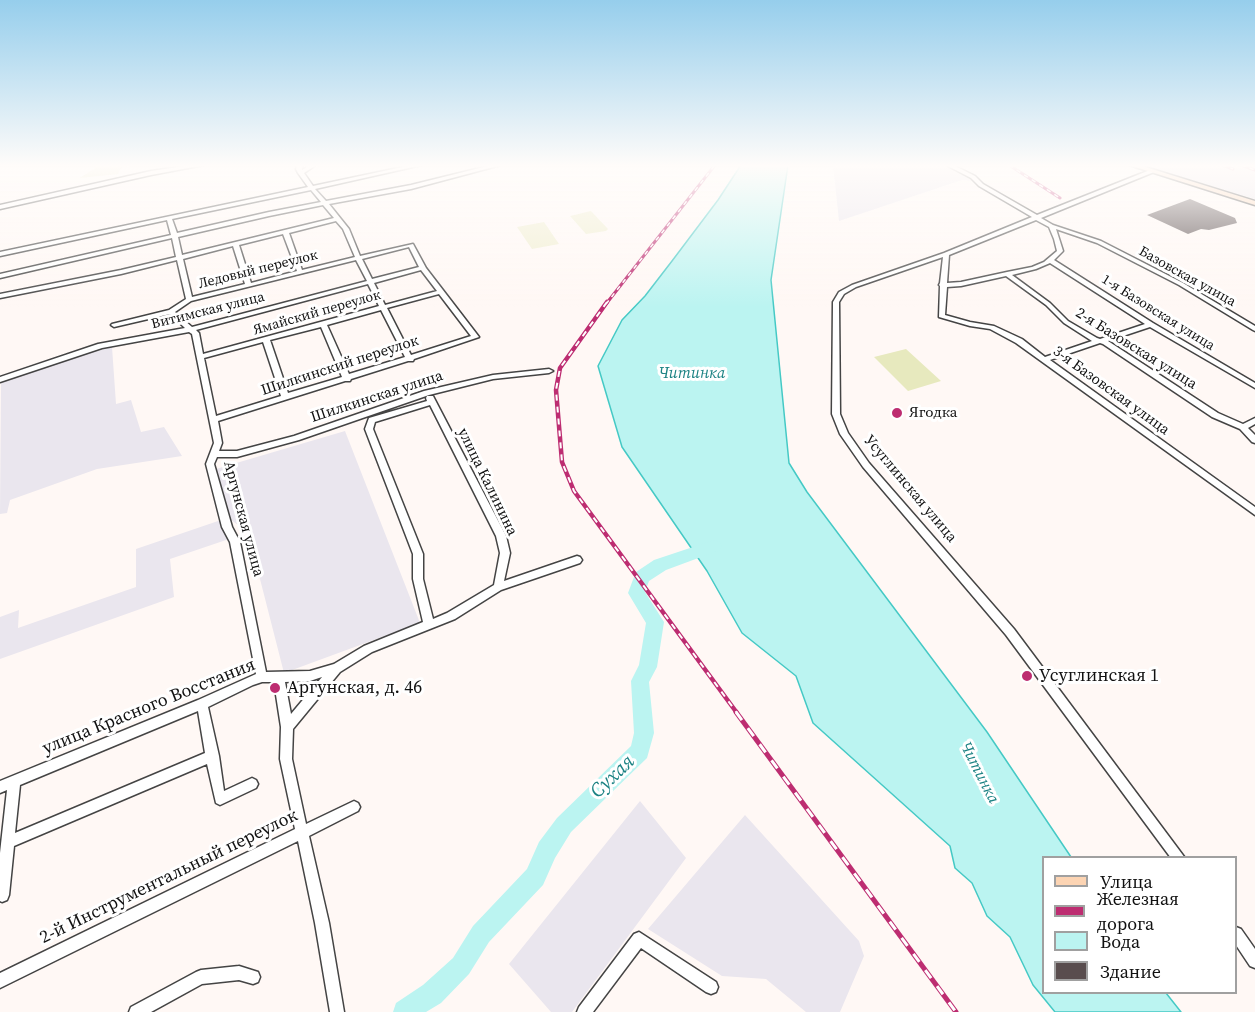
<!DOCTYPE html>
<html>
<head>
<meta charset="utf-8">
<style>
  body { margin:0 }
  #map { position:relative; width:1255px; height:1012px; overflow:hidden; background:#fff8f5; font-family:"Source Serif 4",serif }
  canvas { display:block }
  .legend { position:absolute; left:1042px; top:856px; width:195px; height:138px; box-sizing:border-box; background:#fff; border:2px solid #a0a0a0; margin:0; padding:8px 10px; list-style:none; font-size:18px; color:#111 }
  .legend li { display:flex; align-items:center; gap:12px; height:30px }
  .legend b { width:30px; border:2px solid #a0a0a0 }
</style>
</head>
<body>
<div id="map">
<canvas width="1255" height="1012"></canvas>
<ul class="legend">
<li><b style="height:8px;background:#fcd4b3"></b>Улица</li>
<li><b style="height:8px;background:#bd2d71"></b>Железная дорога</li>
<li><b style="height:16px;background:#bbf4f1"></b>Вода</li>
<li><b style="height:16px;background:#594d4e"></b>Здание</li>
</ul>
</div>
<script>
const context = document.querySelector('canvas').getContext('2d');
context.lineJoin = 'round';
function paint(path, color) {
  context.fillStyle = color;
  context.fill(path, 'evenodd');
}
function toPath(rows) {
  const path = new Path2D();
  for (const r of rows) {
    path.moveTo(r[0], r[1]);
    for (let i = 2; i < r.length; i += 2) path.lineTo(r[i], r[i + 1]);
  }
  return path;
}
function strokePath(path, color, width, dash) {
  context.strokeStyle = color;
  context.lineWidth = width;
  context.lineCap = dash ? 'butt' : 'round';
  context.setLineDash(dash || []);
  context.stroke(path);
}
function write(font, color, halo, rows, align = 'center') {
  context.font = font + ' "Source Serif 4",serif';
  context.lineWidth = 6;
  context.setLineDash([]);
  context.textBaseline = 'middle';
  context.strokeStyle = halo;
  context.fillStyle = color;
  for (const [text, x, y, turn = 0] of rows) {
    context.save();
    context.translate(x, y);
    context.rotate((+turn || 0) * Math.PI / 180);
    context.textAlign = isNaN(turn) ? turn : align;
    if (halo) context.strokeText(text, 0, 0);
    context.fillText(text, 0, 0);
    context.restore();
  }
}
paint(toPath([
  [833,165,944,165,974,181,962,180,839,221],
  [1144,165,1255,165,1255,199,1148,167],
  [112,347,116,404,131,400,141,432,164,427,182,456,97,469,10,500,7,513,0,514,1,382,57,362],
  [345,431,420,623,284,673,248,532,231,520,216,469],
  [221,520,229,539,170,559,174,597,0,659,0,617,19,610,18,628,136,587,136,549],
  [640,801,686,858,572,1012,551,1012,509,964],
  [745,815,859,941,864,956,840,1012,806,1012,766,979,722,976,648,929]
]), '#eae6ee');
paint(toPath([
  [93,165,135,165,121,168,118,174,80,178,95,168],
  [906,349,941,381,908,391,874,357]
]), '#e7e9be');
paint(toPath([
  [591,211,608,229,606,231,586,234,570,216],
  [544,222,559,244,532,249,517,227]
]), '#f0eed0');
const water = toPath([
  [741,165,788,165,771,280,789,463,807,492,987,732,1071,857,1044,858,1044,992,1166,993,1181,1012,1055,1012,1033,985,1010,937,987,916,972,883,955,868,950,846,813,723,796,676,742,633,707,571,622,447,598,366,622,320,645,296,672,261,718,200,741,165]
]);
paint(water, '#bbf4f1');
strokePath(water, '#45c9c5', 1.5);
paint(toPath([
  [714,540,720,542,722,546,720,550,666,570,649,581,645,592,664,622,657,667,649,682,654,733,647,758,571,832,555,858,543,885,489,942,469,974,441,1003,426,1012,393,1012,396,1003,423,985,453,958,473,926,527,869,539,842,557,818,631,746,634,733,631,681,639,665,646,623,628,593,634,577,636,572,654,560,714,540]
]), '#bbf4f1');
paint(toPath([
  [1190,199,1235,218,1237,223,1209,230,1201,229,1188,234,1147,215]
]), '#594d4e');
const minor = toPath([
  [191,165,204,165,151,175,0,209,0,205,151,171,191,165],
  [297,165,303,165,302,170,310,165,316,165,304,173,313,186,412,165,422,165,315,189,326,201,411,185,492,165,501,165,411,189,329,204,349,229,360,256,413,244,426,268,479,337,414,359,413,361,408,361,351,379,350,381,345,381,218,421,222,443,219,451,237,451,294,436,424,391,493,375,549,369,553,371,549,373,493,379,429,395,299,440,237,457,217,457,214,464,232,527,240,542,266,672,310,671,334,664,364,646,423,622,413,579,413,554,365,429,369,418,427,401,426,398,427,396,433,396,434,398,506,536,510,553,504,581,577,556,580,557,582,560,580,563,501,590,455,619,372,652,340,672,293,729,292,759,306,824,354,801,358,803,360,807,358,811,309,836,329,923,344,1012,330,1012,315,923,298,841,0,988,0,973,295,829,280,759,281,727,274,682,262,682,253,685,208,707,219,756,224,791,252,778,256,780,258,784,256,788,220,805,216,803,207,764,14,846,9,895,7,900,2,902,0,901,0,853,7,790,0,793,0,781,198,700,256,674,230,542,222,527,206,464,214,443,192,334,189,332,102,348,0,382,0,377,98,344,185,328,170,314,114,327,111,325,112,324,169,310,186,299,177,260,121,274,0,298,0,294,121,270,176,257,172,238,0,278,0,274,171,235,167,220,0,256,0,252,308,187,298,173,296,169,297,165],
  [311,190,321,202,269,212,177,233,172,219,311,190],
  [323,205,334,218,182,255,178,237,269,216,323,205],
  [336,221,343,229,355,257,302,270,289,233,336,221],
  [283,234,297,271,251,283,239,245,283,234],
  [233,246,245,284,192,297,183,259,233,246],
  [409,247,419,267,372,279,362,259,409,247],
  [356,260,367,281,192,327,175,312,191,301,356,260],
  [421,270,437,291,385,305,374,283,421,270],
  [368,284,379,306,203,354,199,333,196,330,368,284],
  [439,294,471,336,411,355,387,308,439,294],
  [381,310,405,357,349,374,327,325,381,310],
  [321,327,342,377,288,393,270,340,321,327],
  [263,342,281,396,216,416,204,358,263,342],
  [430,405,496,536,500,553,494,585,447,613,433,619,423,579,423,554,373,429,375,422,430,405],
  [322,677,291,714,285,682,310,681,322,677],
  [198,711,205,753,15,833,20,785,198,711],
  [946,165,953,165,975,176,983,184,1037,215,1150,170,1154,170,1154,172,1041,218,1053,225,1101,241,1183,283,1255,326,1255,331,1253,330,1179,285,1097,243,1056,229,1063,251,1054,260,1153,323,1255,383,1255,388,1150,327,1108,341,1218,413,1243,424,1255,418,1255,424,1248,428,1255,435,1255,443,1252,442,1240,429,1212,417,1103,344,1100,343,1050,360,1255,507,1255,515,1016,343,990,329,970,326,939,317,940,286,939,285,940,283,943,257,856,287,844,294,839,302,840,414,848,433,869,463,1014,629,1185,858,1171,858,1006,635,863,467,840,434,832,414,833,302,839,292,852,285,944,253,1032,217,979,186,971,178,946,165],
  [1036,220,1049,227,1054,239,1057,251,1044,262,1032,267,1007,272,961,282,947,283,949,255,1036,220],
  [1050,263,1145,324,1100,339,1097,338,1068,321,1050,303,1012,275,1036,269,1050,263],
  [1006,276,1046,305,1064,323,1092,341,1045,357,1022,339,994,326,970,322,945,315,947,287,961,286,1006,276],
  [1236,927,1241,929,1255,949,1255,968,1250,966,1236,945,1236,927],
  [639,932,716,982,718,987,716,992,711,994,706,992,641,948,593,1012,577,1012,579,1007,634,934,639,932],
  [239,966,258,972,260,977,258,982,253,984,239,980,202,984,151,1012,129,1012,131,1007,196,972,201,970,239,966]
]);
const secondary = toPath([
  [1129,165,1139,165,1255,201,1255,205,1129,165]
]);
strokePath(minor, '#444', 3);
strokePath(secondary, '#333', 3);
paint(minor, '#fff');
paint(secondary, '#fcd4b3');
const railFar2 = toPath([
  [1009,165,1060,198],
  [1222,165,1233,169],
  [1241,165,1255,170],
  [606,304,715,165]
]);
const railFar1 = toPath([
  [607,302,560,368,556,390,562,462,574,491,737,713]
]);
const rail = toPath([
  [736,712,956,1012]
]);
strokePath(railFar2, '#bd2d71', 3);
strokePath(railFar1, '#bd2d71', 4.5);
strokePath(rail, '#bd2d71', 5);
strokePath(railFar2, '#fff', 1.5, [4.5]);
strokePath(railFar1, '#fff', 2, [6]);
strokePath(rail, '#fff', 3, [10]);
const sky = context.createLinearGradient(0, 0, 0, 307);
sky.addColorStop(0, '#96ceec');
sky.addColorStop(0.54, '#fffcfa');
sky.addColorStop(1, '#fffcfa00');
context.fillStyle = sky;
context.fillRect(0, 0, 1255, 307);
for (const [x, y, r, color] of [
  [897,413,6,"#bd2d71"],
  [1027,676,6,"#bd2d71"],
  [275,688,6,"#bd2d71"]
]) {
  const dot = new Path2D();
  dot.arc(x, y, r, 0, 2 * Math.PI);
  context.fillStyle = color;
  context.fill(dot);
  strokePath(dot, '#fff', 2);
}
write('14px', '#111', '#fff', [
  ["Ледовый переулок",258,270,-14],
  ["Базовская улица",1187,277,29],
  ["Витимская улица",208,311,-14],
  ["Ямайский переулок",317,313,-16],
  ["1-я Базовская улица",1158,313,32]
]);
write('15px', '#111', '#fff', [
  ["2-я Базовская улица",1136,349,32],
  ["Шилкинский переулок",340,366,-18],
  ["3-я Базовская улица",1111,391,36],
  ["Шилкинская улица",377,397,-18],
  ["улица Калинина",487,482,64],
  ["Усуглинская улица",910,489,50],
  ["Аргунская улица",243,519,75]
]);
write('15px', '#111', '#fff', [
  ["Ягодка",909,413]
], 'left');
write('italic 16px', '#1b8283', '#fff', [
  ["Читинка",692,374],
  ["Читинка",979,773,63]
]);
write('18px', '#111', '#fff', [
  ["Усуглинская 1",1039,676],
  ["Аргунская, д. 46",287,688]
], 'left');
write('18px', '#111', '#fff', [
  ["улица Красного Восстания",149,707,-22],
  ["2-й Инструментальный переулок",169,877,-26]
]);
write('italic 20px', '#1b8283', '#fff', [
  ["Сухая",613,777,-44]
]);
</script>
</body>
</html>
